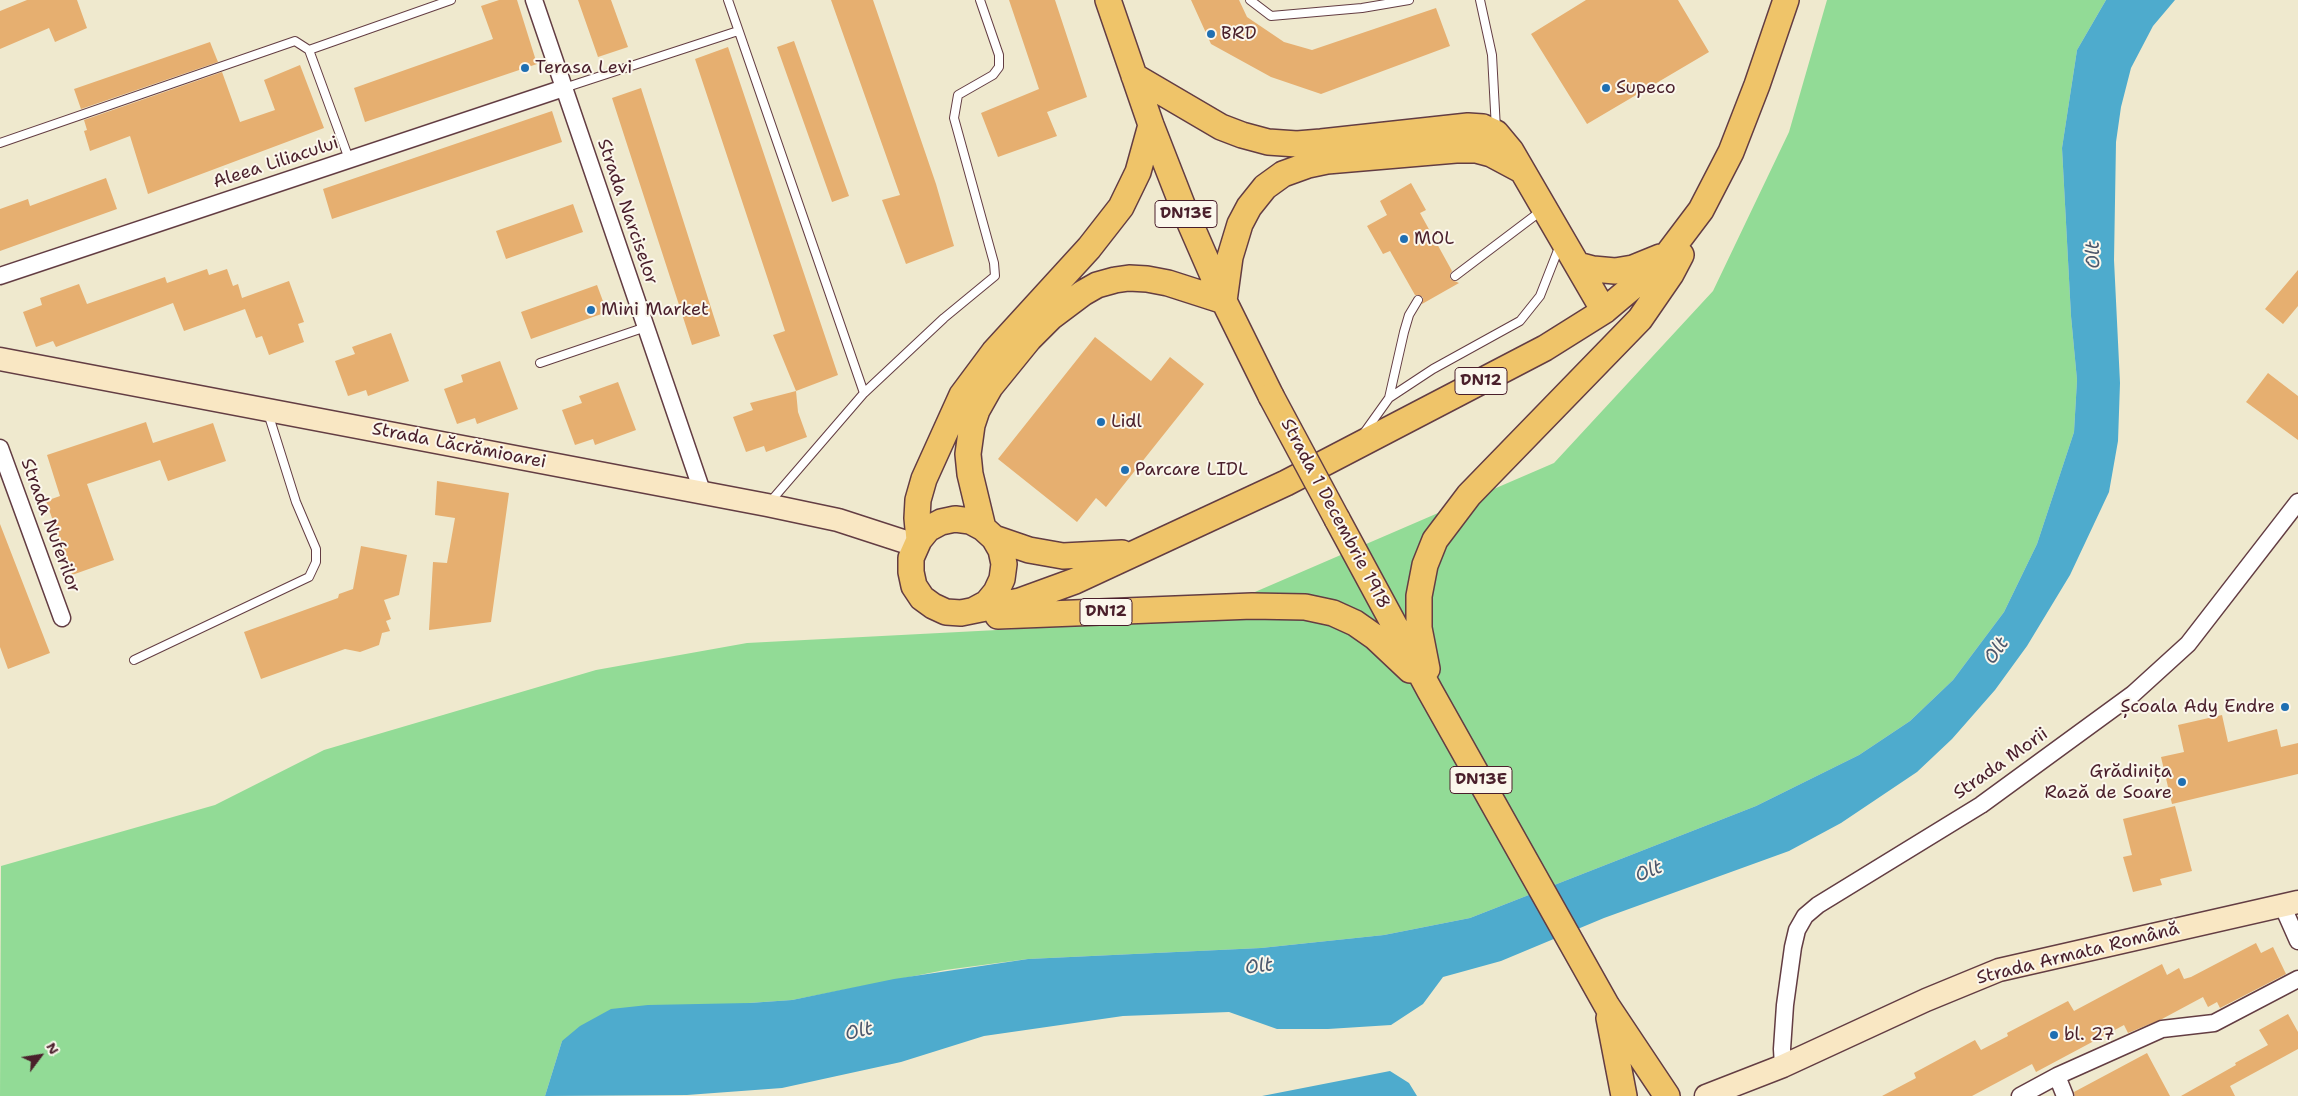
<!DOCTYPE html>
<html>
<head>
<meta charset="utf-8">
<style>
  body { margin:0 }
  #map { position:relative; width:2298px; height:1096px; overflow:hidden; background:#efe9ce; font-family:"Shantell Sans",sans-serif }
  canvas { display:block }
  .north { position:absolute; left:15px; top:1031px; width:50px; height:50px; -webkit-text-stroke:4px #fbf7ec; paint-order:stroke; rotate:59deg; font-size:14px; font-weight:700; line-height:20px; text-align:center; color:#4a1f2b }
  .north::after { content:''; display:block; margin:auto; width:18px; height:22px; background:#4a1f2b; clip-path:polygon(50% 0,100% 100%,50% 72%,0 100%) }
</style>
</head>
<body>
<div id="map">
<canvas width="2298" height="1096"></canvas>
<div class="north">N</div>
</div>
<script>
const context = document.querySelector('canvas').getContext('2d');
context.lineJoin = 'round';
function paint(path, color) {
  context.fillStyle = color;
  context.fill(path, 'evenodd');
}
function toPath(rows) {
  const path = new Path2D();
  for (const r of rows) {
    path.moveTo(r[0], r[1]);
    for (let i = 2; i < r.length; i += 2) path.lineTo(r[i], r[i + 1]);
  }
  return path;
}
function strokePath(path, color, width, dash) {
  context.strokeStyle = color;
  context.lineWidth = width;
  context.lineCap = dash ? 'butt' : 'round';
  context.setLineDash(dash || []);
  context.stroke(path);
}
function write(font, color, halo, rows, align = 'center') {
  context.font = font + ' "Shantell Sans",sans-serif';
  context.lineWidth = 4;
  context.setLineDash([]);
  context.textBaseline = 'middle';
  context.strokeStyle = halo;
  context.fillStyle = color;
  for (const [text, x, y, turn = 0] of rows) {
    context.save();
    context.translate(x, y);
    context.rotate((+turn || 0) * Math.PI / 180);
    context.textAlign = isNaN(turn) ? turn : align;
    if (halo) context.strokeText(text, 0, 0);
    context.fillText(text, 0, 0);
    context.restore();
  }
}
paint(toPath([
  [1827,0,2106,0,2077,50,2062,148,2071,316,2077,380,2074,432,2037,544,2004,612,1953,680,1910,721,1859,755,1756,806,1470,918,1384,935,1261,948,1028,959,945,970,792,1000,749,1003,562,1041,545,1096,0,1096,1,866,215,805,324,750,596,670,747,643,1190,620,1554,463,1713,291,1789,132]
]), '#92db96');
paint(toPath([
  [2106,0,2175,0,2153,26,2131,68,2121,107,2116,142,2114,260,2120,383,2118,441,2109,492,2070,575,2027,646,1995,690,1952,739,1917,772,1841,823,1789,851,1604,918,1501,961,1443,977,1423,1004,1391,1025,1328,1029,1277,1029,1229,1012,1123,1016,984,1036,901,1062,782,1088,687,1095,545,1096,562,1041,580,1026,611,1009,648,1005,749,1003,792,1000,894,979,1028,959,1261,948,1384,935,1470,918,1756,806,1859,755,1910,721,1953,680,2004,612,2037,544,2074,432,2077,380,2071,316,2062,148,2077,50],
  [1390,1071,1409,1083,1417,1096,1262,1096]
]), '#4eabcd');
paint(toPath([
  [27,0,77,0,87,28,55,42,49,28,0,49,0,11],
  [499,0,517,0,537,64,365,122,354,88,493,39,481,6],
  [578,0,611,0,628,47,598,57],
  [831,0,873,0,936,184,954,246,906,264,882,200,900,195],
  [1009,0,1055,0,1087,97,1047,112,1057,136,998,157,981,113,1039,89],
  [1191,0,1239,0,1247,17,1284,42,1312,50,1436,8,1450,46,1321,94,1271,77,1211,44],
  [1586,0,1678,0,1709,52,1587,124,1531,34],
  [794,41,849,196,832,202,777,47],
  [210,42,218,62,81,109,74,89],
  [728,47,838,375,796,391,773,335,785,331,695,59],
  [300,65,324,128,148,194,130,136,90,151,84,131,87,130,84,120,222,72,240,122,275,110,264,80],
  [641,88,720,336,692,345,612,98],
  [552,111,562,142,332,219,323,189],
  [106,178,117,209,0,251,0,209,28,199,30,206],
  [1411,183,1426,210,1420,213,1452,271,1450,274,1450,279,1459,283,1422,304,1423,297,1415,295,1390,251,1383,254,1367,226,1387,215,1380,201],
  [573,204,583,232,506,259,496,231],
  [207,269,209,275,227,269,233,286,238,284,242,298,289,281,304,322,298,324,304,342,269,355,262,336,256,338,245,309,184,331,173,303,56,347,53,341,36,347,23,312,42,305,40,298,79,284,87,304,165,277,167,283],
  [2298,270,2298,306,2283,324,2265,309],
  [597,285,607,312,531,339,521,312],
  [391,333,409,381,368,396,366,390,348,396,335,361,355,354,352,347],
  [1095,337,1151,381,1170,357,1204,384,1106,507,1096,498,1077,522,998,459],
  [500,361,518,409,477,424,475,418,457,424,444,389,463,382,461,375],
  [2268,373,2298,396,2298,440,2246,402],
  [618,382,636,430,595,445,593,439,575,445,562,410,582,403,579,396],
  [796,391,798,412,807,437,766,452,764,446,746,452,733,417,753,410,750,403],
  [146,422,153,443,213,423,226,461,168,481,160,460,87,484,114,560,72,575,46,501,60,496,47,455],
  [437,481,509,493,491,622,429,630,433,562,447,563,455,518,435,515],
  [0,524,50,653,8,669,0,647],
  [361,546,407,555,399,595,384,600,391,619,386,621,390,631,382,633,379,645,360,652,345,649,261,679,244,632,338,598,339,594,353,589],
  [2222,715,2228,742,2277,729,2281,747,2298,743,2298,774,2172,804,2161,757,2184,752,2178,725],
  [2175,806,2192,871,2160,879,2162,885,2133,892,2123,857,2132,855,2123,819],
  [2256,943,2261,953,2273,947,2286,974,2220,1008,2217,1002,2208,1007,2203,997,2162,1019,2128,1033,2124,1025,2036,1072,2032,1064,1972,1096,1882,1096,1916,1078,1914,1073,1975,1040,1981,1050,2008,1036,2007,1033,2068,1001,2074,1011,2162,964,2167,975,2179,968,2184,979,2191,977],
  [2288,1014,2298,1032,2298,1049,2230,1086,2235,1096,2181,1096,2236,1065,2235,1063,2268,1045,2259,1030],
  [2147,1053,2170,1096,2075,1096,2074,1092]
]), '#e6af70');
const lane = toPath([
  [728,0,864,393],
  [1250,0,1271,16,1362,8,1409,0],
  [1480,0,1492,55,1496,129],
  [309,50,451,0],
  [564,88,738,31],
  [0,143,295,41,309,50,349,159],
  [1455,276,1541,211],
  [540,363,646,327],
  [1389,398,1433,369,1520,321,1540,296,1560,245],
  [1364,433,1389,398,1404,332,1409,315,1418,300],
  [770,502,864,393,944,318,995,276,994,263,954,118,958,95,993,75,999,67,999,55,980,0],
  [134,660,309,577,316,562,316,549,296,502,268,413]
]);
const street = toPath([
  [534,0,703,494],
  [0,276,564,88],
  [0,448,62,618],
  [2282,905,2298,941],
  [1783,1066,1782,1049,1785,1005,1793,947,1797,930,1805,916,1818,905,1981,805,2133,694,2188,644,2298,502],
  [2057,1076,2065,1096],
  [2020,1096,2057,1076,2162,1029,2214,1023,2298,979]
]);
const secondary = toPath([
  [0,359,767,505,838,520,915,545],
  [1706,1096,1783,1066,1926,1000,1999,970,2298,902]
]);
const primary = toPath([
  [1108,0,1151,125,1183,207,1224,301,1271,396],
  [1134,76,1221,127,1242,135,1268,142,1297,144,1321,142,1468,126,1483,127,1496,133,1511,151,1604,311],
  [1578,265,1593,269,1615,271,1633,268,1660,257],
  [1224,301,1230,257,1240,224,1249,207,1265,187,1283,174,1308,165,1327,161,1456,150,1476,150,1491,154,1521,170],
  [1337,519,1430,691,1607,1006,1667,1096],
  [983,528,970,474,968,454,972,425,977,410,990,387,1029,339,1051,317,1083,293,1097,285,1115,280,1129,278,1147,279,1168,283,1224,301],
  [994,538,1029,550,1063,556,1122,553],
  [919,540,917,518,918,500,924,479,962,395,994,352,1089,248,1121,207,1138,172,1151,125],
  [974,610,987,603,996,592,1002,579,1004,564,1001,550,994,538,983,528,970,521,955,519,941,522,928,529,919,540,911,558,911,572,914,586,922,598,933,606,946,612,961,613,1020,601,1075,581,1286,483,1545,348,1604,311,1661,263,1701,210,1731,152,1757,85,1786,0],
  [998,616,1252,606,1305,607,1333,613,1355,623,1375,637,1410,670],
  [1427,669,1419,628,1419,596,1425,565,1435,540,1469,495,1640,319,1671,274,1681,255],
  [1609,1018,1624,1096]
]);
strokePath(lane, '#633d43', 10);
strokePath(street, '#633d43', 19);
strokePath(secondary, '#633d43', 25);
strokePath(primary, '#633d43', 28);
strokePath(lane, '#fff', 8);
strokePath(street, '#fff', 16);
strokePath(secondary, '#f9e7c3', 22);
strokePath(primary, '#efc469', 25);
const primaryBridge = toPath([
  [1271,396,1337,519]
]);
strokePath(primaryBridge, '#633d43', 28, []);
strokePath(primaryBridge, '#efc469', 25);
for (const [x, y, r, color] of [
  [1211,34,5,"#1f6fb2"],
  [525,68,5,"#1f6fb2"],
  [1606,88,5,"#1f6fb2"],
  [1404,239,5,"#1f6fb2"],
  [591,310,5,"#1f6fb2"],
  [1101,422,5,"#1f6fb2"],
  [1125,470,5,"#1f6fb2"],
  [2285,707,5,"#1f6fb2"],
  [2182,782,5,"#1f6fb2"],
  [2054,1035,5,"#1f6fb2"]
]) {
  const dot = new Path2D();
  dot.arc(x, y, r, 0, 2 * Math.PI);
  context.fillStyle = color;
  context.fill(dot);
  strokePath(dot, '#fbf7ec', 2);
}
for (const [x, y, w] of [
  [1186,214,62],
  [1481,381,52],
  [1106,612,52],
  [1481,780,62]
]) {
  const box = new Path2D();
  box.roundRect(x - w / 2, y - 13.5, w, 27, 4);
  context.fillStyle = '#fbf7ec';
  context.fill(box);
  strokePath(box, '#4a1f2b', 1);
}
write('bold 16px', '#4a1f2b', null, [
  ["DN13E",1186,214],
  ["DN12",1481,381],
  ["DN12",1106,612],
  ["DN13E",1481,780]
]);
write('18px', '#4a1f2b', '#fbf7ec', [
  ["BRD",1221,34],
  ["Terasa Levi",535,68],
  ["Supeco",1616,88],
  ["MOL",1414,239],
  ["Mini Market",601,310],
  ["Lidl",1111,422],
  ["Parcare LIDL",1135,470],
  ["Școala Ady Endre",2275,707,"right"],
  ["Grădinița",2172,772,"right"],
  ["Rază de Soare",2172,793,"right"],
  ["bl. 27",2064,1035]
], 'left');
write('18px', '#4a1f2b', '#fbf7ec', [
  ["Aleea Liliacului",276,163,-18],
  ["Strada Narciselor",627,212,71],
  ["Strada Lăcrămioarei",459,446,11],
  ["Strada 1 Decembrie 1918",1335,514,62],
  ["Strada Nuferilor",50,526,70],
  ["Strada Morii",2001,764,-35],
  ["Strada Armata Română",2078,954,-14]
]);
write('italic 19px', '#4c576c', '#fbf7ec', [
  ["Olt",2094,255,-91],
  ["Olt",1997,651,-55],
  ["Olt",1649,872,-22],
  ["Olt",1259,967,-8],
  ["Olt",859,1032,-13]
]);
</script>
</body>
</html>
